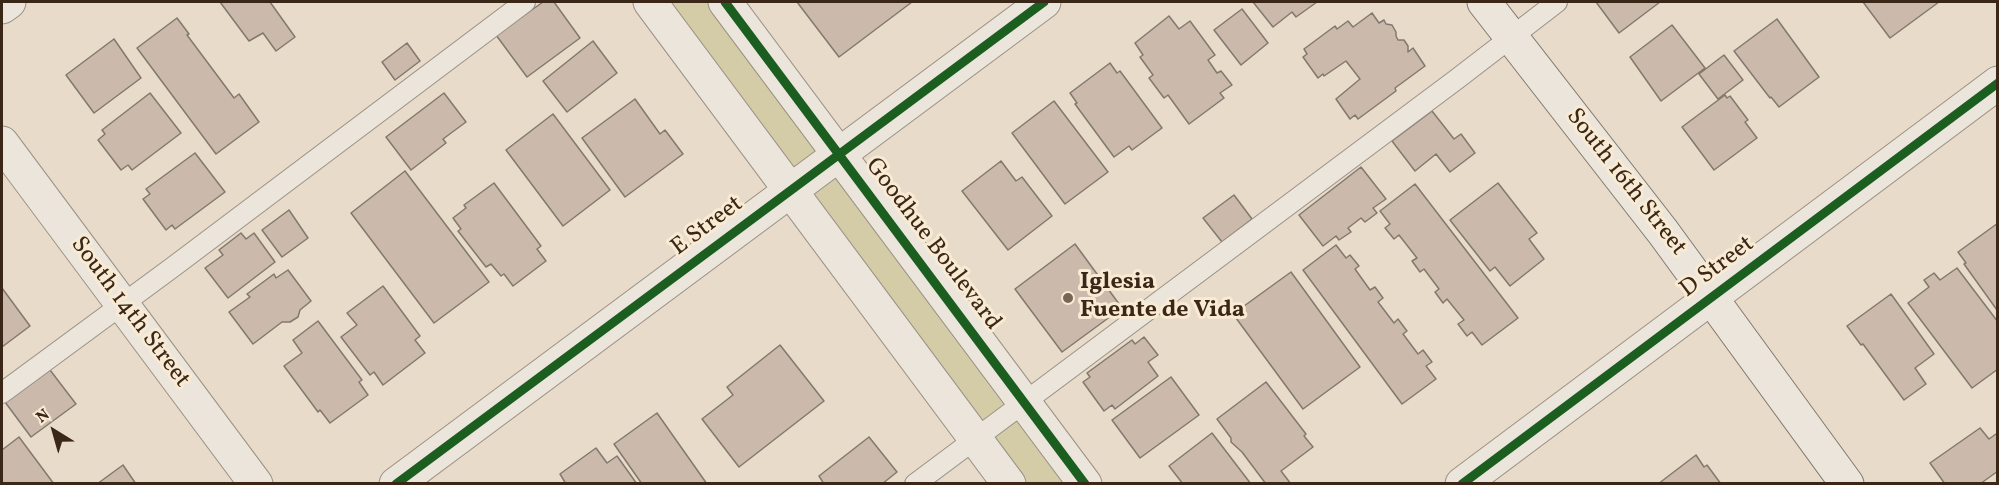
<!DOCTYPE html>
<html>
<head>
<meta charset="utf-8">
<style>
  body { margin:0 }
  #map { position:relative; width:1999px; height:485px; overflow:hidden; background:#e8dbc9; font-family:Vollkorn,serif }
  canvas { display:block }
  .frame { position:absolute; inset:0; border:3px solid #3a2718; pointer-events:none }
  .north { position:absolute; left:24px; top:401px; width:60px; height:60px; -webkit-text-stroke:4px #f8ead3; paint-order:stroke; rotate:323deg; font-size:16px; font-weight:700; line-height:24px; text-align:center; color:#3a2718 }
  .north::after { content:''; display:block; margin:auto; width:21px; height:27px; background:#3a2718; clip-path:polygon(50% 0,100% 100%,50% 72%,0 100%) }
</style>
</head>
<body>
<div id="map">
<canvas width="1999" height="485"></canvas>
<div class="frame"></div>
<div class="north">N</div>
</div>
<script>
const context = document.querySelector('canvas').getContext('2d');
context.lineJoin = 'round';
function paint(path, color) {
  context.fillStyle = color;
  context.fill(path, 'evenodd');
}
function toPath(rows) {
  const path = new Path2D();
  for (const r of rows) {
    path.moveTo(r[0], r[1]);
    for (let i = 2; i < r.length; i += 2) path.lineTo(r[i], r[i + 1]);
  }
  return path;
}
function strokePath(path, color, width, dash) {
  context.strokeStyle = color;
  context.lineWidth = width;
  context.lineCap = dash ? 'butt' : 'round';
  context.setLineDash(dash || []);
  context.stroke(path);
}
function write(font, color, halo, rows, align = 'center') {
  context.font = font + ' Vollkorn,serif';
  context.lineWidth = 6;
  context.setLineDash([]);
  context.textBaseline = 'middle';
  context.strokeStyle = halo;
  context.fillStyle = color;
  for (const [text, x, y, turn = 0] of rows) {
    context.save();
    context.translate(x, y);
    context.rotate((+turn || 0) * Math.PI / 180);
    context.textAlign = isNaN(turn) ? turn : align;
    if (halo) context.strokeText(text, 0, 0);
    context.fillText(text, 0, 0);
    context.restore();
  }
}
paint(toPath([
  [650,2,725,2,1085,483,1009,483]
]), '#d4cca7');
const building = toPath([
  [220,2,270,2,295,37,276,51,263,33,249,41,220,2],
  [543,2,554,2,580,38,527,77,496,35,543,2],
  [797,2,912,2,839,57,797,2],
  [1253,2,1317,2,1296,17,1292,12,1273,27,1253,2],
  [1596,2,1660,2,1619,33,1596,2],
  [1863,2,1939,2,1890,38,1863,2],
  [1242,9,1268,43,1241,65,1214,30,1242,9],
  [1372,13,1379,23,1384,20,1386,24,1392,25,1396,32,1396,36,1398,40,1404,40,1408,46,1408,52,1413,48,1425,66,1395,88,1396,91,1358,119,1355,115,1350,119,1336,99,1360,79,1346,61,1324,76,1323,74,1318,78,1303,57,1307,54,1304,49,1335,26,1337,29,1348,21,1353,27,1372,13],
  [1169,16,1179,29,1190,21,1215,55,1208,60,1217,73,1221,71,1232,85,1220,93,1224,98,1189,124,1168,95,1164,98,1149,78,1153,75,1140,57,1143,55,1135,43,1169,16],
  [177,18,189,34,187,35,234,98,239,94,259,122,216,154,137,48,177,18],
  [1777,19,1819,77,1779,107,1771,97,1770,98,1734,51,1777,19],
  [1672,25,1705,68,1661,101,1630,57,1672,25],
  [114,39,141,78,94,113,66,75,114,39],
  [593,41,617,73,567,112,543,81,593,41],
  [407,43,420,61,395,80,382,62,407,43],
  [1724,55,1743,80,1718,99,1699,74,1724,55],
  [1110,63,1117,73,1120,71,1162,128,1132,150,1129,146,1114,157,1075,104,1077,103,1070,93,1110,63],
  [150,93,181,133,132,170,128,165,121,170,98,140,105,134,102,130,150,93],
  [444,93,466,122,443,139,446,143,411,170,386,137,444,93],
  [1725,95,1727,98,1730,96,1748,120,1745,122,1757,138,1714,170,1682,127,1725,95],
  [635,99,660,134,665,130,683,154,625,197,582,138,635,99],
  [1054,101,1108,172,1065,204,1012,133,1054,101],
  [1432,111,1454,139,1461,134,1475,153,1450,172,1436,154,1415,171,1392,141,1432,111],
  [553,114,610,190,563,226,506,150,553,114],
  [195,153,225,192,175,229,172,225,166,230,143,199,150,194,146,189,195,153],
  [1001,161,1016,181,1022,177,1052,216,1008,250,962,191,1001,161],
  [1361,167,1386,199,1373,208,1377,213,1365,222,1361,218,1348,228,1351,232,1339,240,1336,236,1323,246,1299,215,1361,167],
  [405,171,489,282,434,323,351,213,405,171],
  [494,183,541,246,537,249,546,261,513,286,504,274,501,276,491,264,486,267,458,231,461,229,453,218,466,208,464,205,494,183],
  [1498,183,1537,233,1529,239,1544,259,1510,286,1495,267,1490,271,1450,220,1498,183],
  [1415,184,1518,318,1482,345,1472,332,1467,336,1458,324,1464,320,1447,299,1443,303,1435,292,1439,289,1424,269,1420,272,1412,261,1417,258,1399,235,1394,239,1385,228,1390,224,1380,211,1415,184],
  [1234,195,1252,219,1222,242,1203,218,1234,195],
  [289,210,308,238,282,257,262,230,289,210],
  [1998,223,1998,309,1997,310,1964,264,1966,263,1958,252,1998,223],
  [241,233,246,239,254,233,275,262,228,298,205,268,223,255,219,250,241,233],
  [1075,244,1122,308,1062,352,1015,289,1075,244],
  [1336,245,1346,258,1350,255,1359,266,1355,269,1370,290,1375,287,1383,298,1378,302,1394,323,1398,319,1407,331,1403,334,1418,354,1423,350,1432,362,1426,366,1436,379,1402,404,1303,270,1336,245],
  [1957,268,1998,322,1998,369,1972,388,1908,303,1929,287,1924,280,1934,273,1940,280,1957,268],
  [288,270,311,301,300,310,298,317,290,322,282,322,253,344,229,312,250,297,247,294,274,274,276,278,288,270],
  [1291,272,1360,367,1303,409,1233,314,1291,272],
  [383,286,420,336,415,340,425,353,383,385,374,372,370,375,341,337,357,325,347,313,383,286],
  [2,288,30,326,2,347,2,288],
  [1891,294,1934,354,1915,368,1926,384,1904,400,1863,344,1861,345,1847,326,1891,294],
  [318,321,362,380,359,382,368,395,330,423,320,410,318,412,284,366,302,353,293,340,318,321],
  [1144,337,1158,355,1148,362,1158,376,1115,409,1112,405,1104,411,1083,382,1090,377,1087,373,1132,340,1135,344,1144,337],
  [780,345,824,401,739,467,702,419,733,395,727,387,780,345],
  [50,370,76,404,31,437,5,402,50,370],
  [1171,377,1199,415,1140,458,1112,420,1171,377],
  [1266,382,1306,434,1304,436,1313,447,1281,471,1291,484,1266,484,1242,452,1231,442,1231,438,1217,419,1266,382],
  [657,413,707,484,642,484,614,444,657,413],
  [1980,428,1989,439,1996,434,1998,436,1998,471,1980,484,1945,484,1930,463,1980,428],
  [1212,433,1251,484,1183,484,1169,466,1212,433],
  [19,437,54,484,2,484,2,450,19,437],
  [869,437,897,472,882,484,824,484,819,476,869,437],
  [596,448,607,463,617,456,637,484,566,484,560,474,596,448],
  [1696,455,1704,467,1707,465,1721,484,1658,484,1696,455],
  [123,465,136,484,97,484,123,465]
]);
paint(building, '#cbb9ac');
strokePath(building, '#82796e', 1.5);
const service = toPath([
  [2,393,173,267,525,2],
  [915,484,1457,79,1557,2]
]);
const minor = toPath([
  [650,2,1009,484],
  [725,2,1085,484],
  [2,7,9,2],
  [2,143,256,484],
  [396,484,1044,2]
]);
const tertiary = toPath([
  [1462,484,1998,83]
]);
const secondary = toPath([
  [1484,2,1663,232,1847,484]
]);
strokePath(service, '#9b9185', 22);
strokePath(minor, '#9b9185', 35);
strokePath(tertiary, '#9b9185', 35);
strokePath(secondary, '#82796e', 35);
strokePath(service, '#ebe5dc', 20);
strokePath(minor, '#ebe5dc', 33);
strokePath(tertiary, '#ebe5dc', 33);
strokePath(secondary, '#ebe5dc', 33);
strokePath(toPath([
  [725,2,1085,484],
  [396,484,1044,2],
  [1462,484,1998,83]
]), '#1b5e20', 9);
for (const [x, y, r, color] of [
  [1068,298,6,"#776656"]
]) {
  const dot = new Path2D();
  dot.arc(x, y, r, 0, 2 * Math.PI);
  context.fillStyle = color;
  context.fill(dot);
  strokePath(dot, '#f8ead3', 2);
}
write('24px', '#3a2718', '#f8ead3', [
  ["South 16th Street",1625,183,52],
  ["E Street",708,227,-37],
  ["Goodhue Boulevard",932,245,53],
  ["D Street",1718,268,-37],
  ["South 14th Street",129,313,53]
]);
write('bold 24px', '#3a2718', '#f8ead3', [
  ["Iglesia",1080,284],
  ["Fuente de Vida",1080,312]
], 'left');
</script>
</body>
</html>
